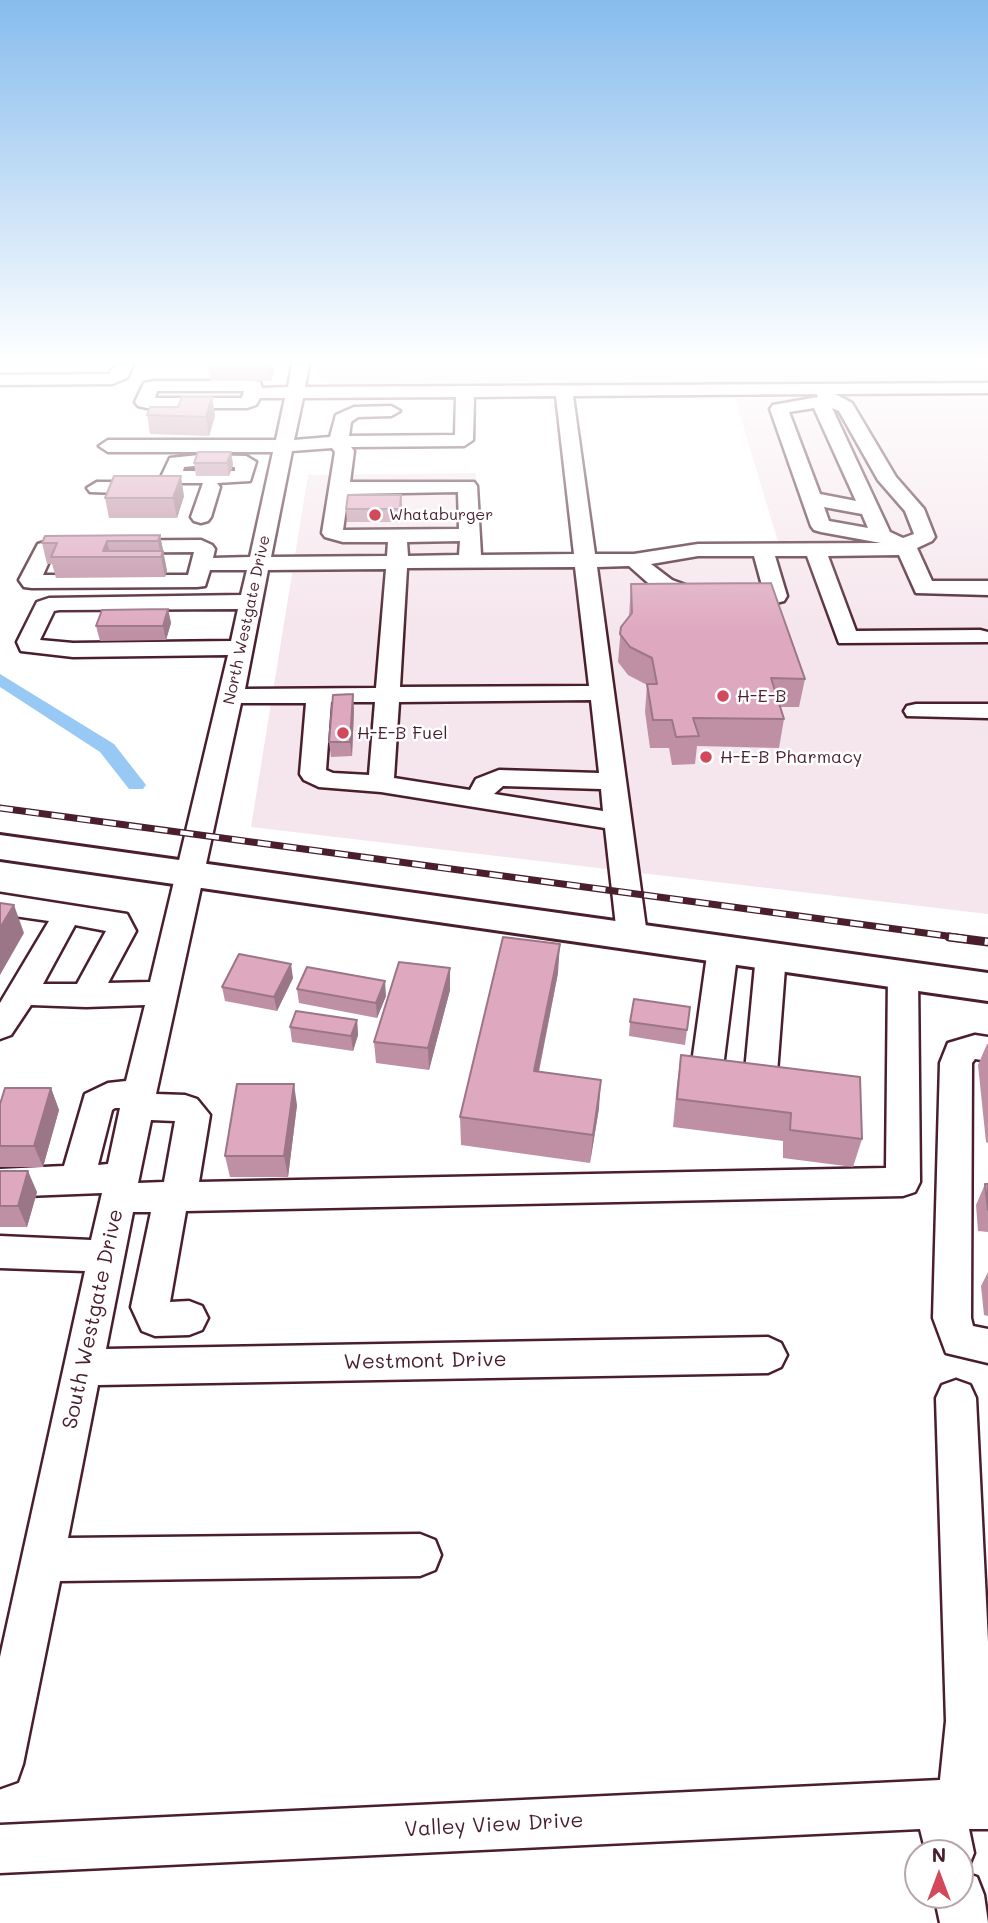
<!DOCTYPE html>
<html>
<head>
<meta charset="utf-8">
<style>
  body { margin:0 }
  #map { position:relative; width:988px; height:1923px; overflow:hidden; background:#fff; font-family:Mali,sans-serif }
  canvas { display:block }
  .north { position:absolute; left:904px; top:1839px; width:70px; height:70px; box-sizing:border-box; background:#fff; border:2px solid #b7a5aa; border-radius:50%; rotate:0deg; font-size:19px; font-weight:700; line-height:28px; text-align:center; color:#4a1f2b }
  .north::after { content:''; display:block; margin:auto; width:24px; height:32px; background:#d1495b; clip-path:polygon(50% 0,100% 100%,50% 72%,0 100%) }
</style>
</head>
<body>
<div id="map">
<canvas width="988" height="1923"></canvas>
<div class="north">N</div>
</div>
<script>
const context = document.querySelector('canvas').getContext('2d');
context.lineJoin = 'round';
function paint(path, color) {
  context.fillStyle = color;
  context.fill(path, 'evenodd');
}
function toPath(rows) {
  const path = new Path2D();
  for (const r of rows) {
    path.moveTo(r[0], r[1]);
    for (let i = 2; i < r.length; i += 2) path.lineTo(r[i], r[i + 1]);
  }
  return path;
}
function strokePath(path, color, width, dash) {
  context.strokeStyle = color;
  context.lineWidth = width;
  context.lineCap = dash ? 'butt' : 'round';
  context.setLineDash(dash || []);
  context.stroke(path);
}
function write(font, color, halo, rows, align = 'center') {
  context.font = font + ' Mali,sans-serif';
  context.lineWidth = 5;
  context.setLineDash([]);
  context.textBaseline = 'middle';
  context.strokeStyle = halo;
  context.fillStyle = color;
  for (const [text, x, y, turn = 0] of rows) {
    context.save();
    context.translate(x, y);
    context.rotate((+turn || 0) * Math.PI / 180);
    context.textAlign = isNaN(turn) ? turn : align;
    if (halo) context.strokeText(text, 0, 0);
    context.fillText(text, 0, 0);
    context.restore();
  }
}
paint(toPath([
  [316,365,988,365,988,381,356,386,334,384,317,375],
  [988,395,988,914,251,827,308,475,476,473,484,554,628,553,690,543,778,542,735,398]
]), '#f5e5ec');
paint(toPath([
  [0,674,114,744,146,785,143,789,129,789,100,752,0,687,0,674]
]), '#97c9f4');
const minor = toPath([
  [116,365,133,365,127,378,112,384,0,385,0,375,109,374,116,365],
  [292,365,309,365,305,387,988,383,988,393,835,394,852,403,896,477,924,509,935,537,932,541,917,548,932,581,988,581,988,595,916,593,899,555,828,556,856,631,980,630,988,632,988,642,839,643,807,556,775,556,787,596,784,601,776,603,689,600,656,590,629,566,597,567,647,935,642,942,632,945,622,942,617,935,605,828,381,792,319,787,304,780,300,774,306,703,241,703,156,1094,185,1095,197,1099,210,1115,199,1182,886,1168,888,974,892,966,903,963,914,966,918,974,920,1182,915,1192,903,1196,186,1211,170,1302,189,1301,202,1306,208,1318,202,1330,189,1335,155,1336,142,1331,131,1307,151,1212,133,1212,106,1349,768,1337,781,1343,787,1355,781,1367,768,1373,98,1385,68,1538,420,1534,435,1540,441,1555,435,1570,420,1576,60,1581,23,1764,17,1781,0,1787,0,1657,85,1271,0,1268,0,1236,91,1240,102,1193,0,1197,0,1169,64,1166,85,1094,108,1083,126,1081,145,1005,86,1007,31,1005,11,1035,0,1039,0,1003,49,921,0,914,0,894,127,914,136,931,108,983,150,982,228,655,73,657,21,651,17,642,37,602,49,598,241,595,247,570,210,570,205,586,197,587,32,588,24,587,19,580,38,544,48,541,201,540,212,545,215,549,213,558,250,557,273,452,108,452,99,446,108,440,276,440,285,398,260,398,256,405,247,408,147,408,138,406,135,402,144,383,154,381,254,381,260,382,262,388,288,387,292,365],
  [157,391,244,391,242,398,155,398,157,391],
  [817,394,818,397,773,405,770,409,811,526,814,530,821,532,881,543,698,544,634,554,595,554,573,396,817,394],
  [556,396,574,554,481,555,477,486,474,482,350,482,354,451,351,447,464,446,473,440,474,397,556,396],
  [456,397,455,435,349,436,351,422,358,417,391,416,400,411,391,406,354,407,336,415,330,437,294,440,303,398,456,397],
  [814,408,856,501,820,494,789,412,814,408],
  [832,408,839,411,878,480,905,511,914,534,903,538,890,532,832,408],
  [332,448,335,452,322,533,325,537,343,542,388,542,387,556,271,557,292,451,332,448],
  [458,492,459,529,343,530,348,494,458,492],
  [824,507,862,514,868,528,829,521,824,507],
  [460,541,459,555,408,556,407,542,460,541],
  [194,552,188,575,43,575,53,553,194,552],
  [698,556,754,556,763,589,691,587,672,580,651,564,698,556],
  [575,567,589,686,400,687,407,568,575,567],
  [386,569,376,688,245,689,268,570,386,569],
  [238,609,231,641,73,643,40,640,54,611,59,610,238,609],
  [591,700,599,773,499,770,476,779,470,790,394,778,399,702,591,700],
  [331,702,375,702,369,775,333,773,326,770,331,702],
  [503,786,601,789,603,811,494,794,503,786],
  [75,925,106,931,77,984,43,984,75,925],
  [115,1108,120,1108,108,1164,98,1165,112,1110,115,1108],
  [151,1120,175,1121,164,1182,138,1183,151,1120],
  [199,455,246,456,256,462,250,481,217,483,220,487,211,517,208,521,201,523,194,521,191,517,203,483,171,483,161,477,170,458,199,455],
  [205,465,211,467,235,467,235,471,183,471,184,467,205,465],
  [97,482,149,482,159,488,149,494,90,492,87,488,97,482],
  [916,704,988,704,988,718,907,716,904,711,907,706,916,704],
  [723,938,733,941,738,948,723,1067,745,1071,756,955,761,948,771,944,781,948,786,955,776,1086,771,1095,760,1099,706,1090,695,1086,690,1077,708,948,713,941,723,938],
  [975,1035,988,1037,988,1061,975,1059,972,1063,971,1318,973,1326,988,1329,988,1363,946,1353,933,1318,940,1063,948,1043,975,1035],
  [956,1380,970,1385,976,1398,988,1642,988,1829,969,1829,974,1853,967,1870,963,1872,977,1877,984,1895,988,1923,940,1923,934,1895,960,1895,960,1853,926,1853,920,1829,0,1873,0,1825,940,1780,946,1721,936,1398,942,1385,956,1380]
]);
const major = toPath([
  [0,835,988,973,988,1001,0,859,0,835]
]);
strokePath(minor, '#4a1f2b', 5);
strokePath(major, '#4a1f2b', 6);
paint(minor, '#fff');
paint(major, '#fff');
const railFar1 = toPath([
  [0,808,962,938]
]);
const rail = toPath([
  [949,937,988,942]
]);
strokePath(railFar1, '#4a1f2b', 7);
strokePath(rail, '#4a1f2b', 9);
strokePath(railFar1, '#fff', 4.5, [13]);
strokePath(rail, '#fff', 6, [18]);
paint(toPath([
  [273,365,274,372,271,381,210,381,208,368],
  [212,397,215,416,209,436,150,434,147,415],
  [231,452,233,465,229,476,196,476,194,463],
  [401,495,402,508,401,522,347,522,346,509],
  [184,496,177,518,109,518,105,498],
  [160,535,167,571,165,577,56,578,52,564,47,564,42,543],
  [631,584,805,679,799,707,780,707,784,719,779,748,697,746,695,764,672,765,669,748,650,748,645,712,647,685,628,675,618,662,621,627,629,616],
  [168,609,171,623,166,640,100,641,96,626],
  [354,709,352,756,331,757,329,742],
  [450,968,450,990,429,1070,376,1063,374,1042],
  [558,973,539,1072,599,1108,590,1163,461,1145,460,1117],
  [293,978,277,1011,225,1001,222,987],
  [297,989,386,996,377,1018,299,1003],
  [690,1007,685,1045,629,1036,630,1022],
  [357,1020,358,1035,353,1051,292,1042,290,1027],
  [987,1044,988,1044,988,1143,986,1142,978,1065],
  [681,1055,862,1139,853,1167,783,1158,783,1141,673,1127,677,1084],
  [51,1088,59,1110,43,1167,0,1167,0,1104],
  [297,1105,288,1177,230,1177,225,1156],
  [0,1171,37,1192,27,1227,0,1227],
  [985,1184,988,1184,988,1232,978,1231,976,1205],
  [988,1272,988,1316,984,1315,981,1286]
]), '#bf90a4');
paint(toPath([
  [270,365,273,365,274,372,271,381,270,368],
  [212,397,215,416,209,436,206,417],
  [231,452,233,465,229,476,227,463],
  [181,476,184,496,177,518,173,498],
  [401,495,402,508,401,522,400,509],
  [160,535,167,571,165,577,158,541],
  [107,541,111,557,103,551],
  [168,609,171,623,166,640,163,626],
  [353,694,354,709,352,756,350,742],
  [14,905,24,933,0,975,0,928],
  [560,944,558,973,533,1099,534,1071],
  [291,964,293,978,277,1011,274,997],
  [450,968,450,990,429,1070,428,1048],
  [385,981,386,996,377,1018,376,1003],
  [357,1020,358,1035,353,1051,351,1036],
  [601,1080,599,1108,590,1163,593,1135],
  [294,1084,297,1105,288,1177,284,1156],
  [51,1088,59,1110,43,1167,34,1146],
  [28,1171,37,1192,27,1227,18,1206]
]), '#9b7686');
const building = toPath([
  [209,365,270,365,270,368,208,368,209,365],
  [182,397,212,397,206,417,147,415,150,407,178,407,182,397],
  [198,452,231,452,227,463,194,463,198,452],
  [114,476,181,476,173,498,105,498,114,476],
  [348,495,401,495,400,509,346,509,348,495],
  [160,535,158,541,107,541,103,551,163,551,161,557,51,557,57,543,42,543,45,536,160,535],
  [771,583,805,679,771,678,784,719,693,718,699,736,676,737,672,720,653,720,647,684,657,684,652,658,630,647,620,634,621,627,632,613,631,584,771,583],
  [168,609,163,626,96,626,102,610,168,609],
  [353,694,350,742,329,742,333,695,353,694],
  [0,903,14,905,0,928,0,903],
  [503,937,560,944,534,1071,601,1080,593,1135,460,1117,503,937],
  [239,954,291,964,274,997,222,987,239,954],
  [399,962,450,968,428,1048,374,1042,399,962],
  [307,967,385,981,376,1003,297,989,307,967],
  [634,999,690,1007,687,1030,630,1022,634,999],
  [296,1011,357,1020,351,1036,290,1027,296,1011],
  [681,1055,860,1077,862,1139,790,1130,791,1113,677,1099,681,1055],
  [237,1084,294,1084,284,1156,225,1156,237,1084],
  [5,1088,51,1088,34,1146,0,1146,0,1104,5,1088],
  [0,1171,28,1171,18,1206,0,1206,0,1171],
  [985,1184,988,1184,988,1210,985,1184]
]);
paint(building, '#dea8bf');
strokePath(building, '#9b7686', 2);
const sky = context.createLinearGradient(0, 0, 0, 635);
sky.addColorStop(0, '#87bced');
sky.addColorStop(0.57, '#fff');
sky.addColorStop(1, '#ffffff00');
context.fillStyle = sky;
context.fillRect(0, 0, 988, 635);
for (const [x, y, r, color] of [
  [375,515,7,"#d1495b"],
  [723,696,7,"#d1495b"],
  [343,733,7,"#d1495b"],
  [706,757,7,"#d1495b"]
]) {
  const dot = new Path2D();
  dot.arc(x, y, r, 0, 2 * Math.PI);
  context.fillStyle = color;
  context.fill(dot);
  strokePath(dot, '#fff', 2.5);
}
write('16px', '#4a1f2b', '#fff', [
  ["Whataburger",389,515]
], 'left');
write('16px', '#4a1f2b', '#fff', [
  ["North Westgate Drive",247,620,-78]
]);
write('18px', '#4a1f2b', '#fff', [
  ["H-E-B",737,696],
  ["H-E-B Fuel",357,733],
  ["H-E-B Pharmacy",720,757]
], 'left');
write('21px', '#4a1f2b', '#fff', [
  ["South Westgate Drive",93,1319,-78],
  ["Westmont Drive",425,1361,-1],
  ["Valley View Drive",494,1825,-3]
]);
</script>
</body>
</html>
